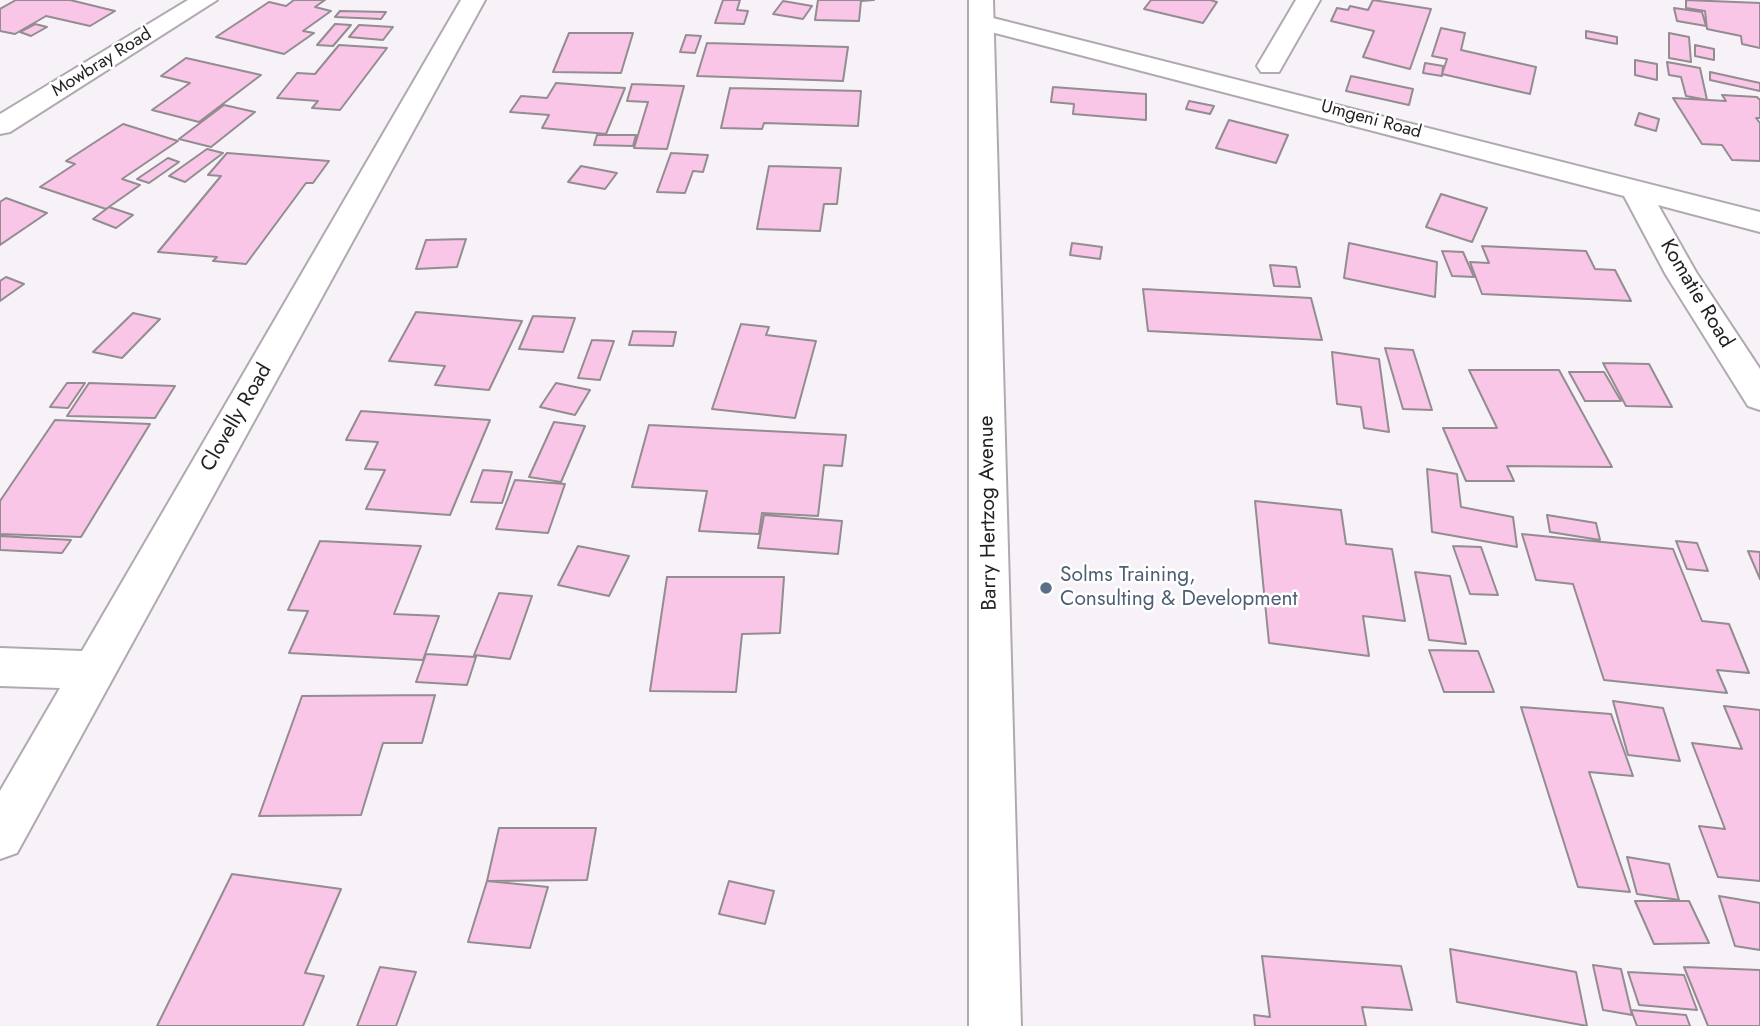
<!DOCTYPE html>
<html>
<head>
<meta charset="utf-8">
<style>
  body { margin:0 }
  canvas { display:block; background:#f7f2f8 }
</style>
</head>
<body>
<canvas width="1760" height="1026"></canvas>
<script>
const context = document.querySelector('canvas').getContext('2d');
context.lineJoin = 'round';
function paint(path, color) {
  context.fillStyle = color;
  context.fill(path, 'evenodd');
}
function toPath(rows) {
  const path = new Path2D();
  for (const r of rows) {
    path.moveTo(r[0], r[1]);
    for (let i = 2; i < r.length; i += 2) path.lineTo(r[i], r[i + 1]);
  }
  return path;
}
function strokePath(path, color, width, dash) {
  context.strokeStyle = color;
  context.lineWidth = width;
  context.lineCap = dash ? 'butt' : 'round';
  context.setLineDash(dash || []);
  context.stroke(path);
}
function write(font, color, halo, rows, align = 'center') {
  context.font = font + ' Jost,sans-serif';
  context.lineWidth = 5;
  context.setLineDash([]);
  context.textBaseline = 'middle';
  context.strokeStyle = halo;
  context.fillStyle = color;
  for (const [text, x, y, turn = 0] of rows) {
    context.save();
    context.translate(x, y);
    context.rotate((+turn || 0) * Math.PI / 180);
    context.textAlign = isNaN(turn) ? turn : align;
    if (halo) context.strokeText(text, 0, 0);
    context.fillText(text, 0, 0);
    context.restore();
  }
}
const building = toPath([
  [16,0,70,0,115,11,90,26,46,16,15,34,0,31,0,9,16,0],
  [294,0,325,0,315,7,331,11,303,31,314,33,284,54,216,37,269,2,286,6,294,0],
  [723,0,740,0,737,10,748,11,744,24,715,23,723,0],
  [818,0,874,0,861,1,859,21,815,20,818,0],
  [1151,0,1210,0,1217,2,1203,23,1144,9,1151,0],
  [1373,0,1431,9,1410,69,1363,57,1374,31,1331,21,1337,8,1348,10,1350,6,1368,10,1373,0],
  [1686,0,1760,3,1760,48,1742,44,1741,36,1707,29,1705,11,1686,8,1686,0],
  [783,1,812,6,803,19,773,14,783,1],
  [1674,8,1702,12,1706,26,1677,21,1674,8],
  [340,11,386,12,381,19,335,17,340,11],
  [35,24,47,27,31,36,20,32,35,24],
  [335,24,351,25,333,46,317,45,335,24],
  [359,25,393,27,383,40,349,37,359,25],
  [1441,28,1465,33,1461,50,1536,67,1530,94,1442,74,1447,59,1432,56,1441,28],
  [1586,31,1617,37,1617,44,1586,38,1586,31],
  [569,33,633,33,621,73,553,72,569,33],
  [1669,33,1689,37,1691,62,1669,58,1669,33],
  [686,35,701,36,695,53,680,52,686,35],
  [707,43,848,47,843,81,697,76,707,43],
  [339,45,387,48,340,110,312,108,318,101,277,98,297,73,315,74,339,45],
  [1695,45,1714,49,1714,60,1695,56,1695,45],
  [186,58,261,75,199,122,152,110,190,83,161,76,186,58],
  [1635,60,1657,64,1657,80,1635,75,1635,60],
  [1667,62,1700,68,1707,100,1686,96,1681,77,1669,75,1667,62],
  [1425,63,1443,66,1442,76,1423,73,1425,63],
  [1710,72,1760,83,1760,91,1710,80,1710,72],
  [1351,76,1413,89,1409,105,1346,91,1351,76],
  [556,83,625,88,606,134,542,128,549,115,510,112,521,96,547,98,556,83],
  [632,84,684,86,667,149,634,148,648,102,627,101,632,84],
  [1053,87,1146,94,1146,120,1073,114,1074,104,1051,102,1053,87],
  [730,88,861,91,858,126,764,123,762,129,721,128,730,88],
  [1722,95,1757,97,1760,100,1760,118,1756,118,1760,123,1760,161,1732,160,1722,145,1702,144,1673,98,1726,101,1722,95],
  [1189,101,1214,106,1210,114,1186,109,1189,101],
  [224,105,255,112,211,147,179,139,224,105],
  [1639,113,1659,119,1656,131,1635,125,1639,113],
  [1229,120,1288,135,1276,163,1216,148,1229,120],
  [123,124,178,141,122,179,140,185,106,209,40,187,75,164,66,161,123,124],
  [597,135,636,135,633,146,594,145,597,135],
  [207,149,223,153,185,182,169,176,207,149],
  [227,153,329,161,313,183,306,183,246,264,213,261,217,257,158,252,221,176,208,175,227,153],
  [671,153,708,155,703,172,693,171,685,193,657,192,671,153],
  [168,158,179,162,149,183,137,179,168,158],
  [581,166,617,173,605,189,568,182,581,166],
  [769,166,841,168,837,204,824,204,820,231,757,229,769,166],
  [1441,194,1487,208,1472,242,1426,227,1441,194],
  [6,198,47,213,0,245,0,202,6,198],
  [109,207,133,215,116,228,93,219,109,207],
  [466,239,457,267,416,269,426,240,466,239],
  [1072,243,1102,247,1100,259,1070,255,1072,243],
  [1349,243,1437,262,1435,297,1344,278,1349,243],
  [1482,246,1586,251,1595,269,1615,270,1631,301,1482,294,1470,262,1489,263,1482,246],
  [1442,251,1463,252,1474,277,1452,276,1442,251],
  [1270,265,1296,267,1300,287,1274,286,1270,265],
  [6,277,24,284,0,301,0,281,6,277],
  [1143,289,1311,298,1322,340,1148,331,1143,289],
  [416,312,522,321,489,390,435,385,445,366,389,361,416,312],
  [133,313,160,319,122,358,93,352,133,313],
  [533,316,575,318,563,352,519,349,533,316],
  [741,324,769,327,766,335,816,341,795,418,712,409,741,324],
  [633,331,676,332,673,346,629,345,633,331],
  [592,340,614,341,600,380,578,378,592,340],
  [1385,348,1413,350,1432,410,1403,409,1385,348],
  [1332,352,1379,359,1389,432,1364,428,1361,407,1337,404,1332,352],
  [1603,363,1649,364,1672,407,1626,406,1603,363],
  [1469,370,1559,370,1612,467,1507,466,1514,481,1466,481,1443,428,1497,428,1469,370],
  [1569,372,1604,372,1621,401,1585,401,1569,372],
  [67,383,85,383,68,408,50,407,67,383],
  [89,383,175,386,155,418,67,416,89,383],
  [556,383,590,390,575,415,540,407,556,383],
  [361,411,490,420,450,515,366,509,385,470,365,469,378,442,346,440,361,411],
  [55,420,150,424,81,537,0,534,0,501,55,420],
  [554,422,585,426,561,482,529,477,554,422],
  [649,425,846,435,842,466,824,465,818,516,762,513,759,534,699,531,707,491,632,487,649,425],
  [1427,469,1457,474,1461,507,1513,517,1517,547,1432,532,1427,469],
  [483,470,512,472,502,503,471,502,483,470],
  [515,480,565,484,548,533,496,529,515,480],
  [1255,501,1341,510,1346,544,1392,549,1405,621,1363,616,1369,656,1269,643,1255,501],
  [764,515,842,521,838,554,758,548,764,515],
  [1547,515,1596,523,1600,540,1550,532,1547,515],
  [1522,534,1673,549,1702,621,1729,624,1749,673,1717,670,1727,693,1604,680,1573,584,1536,580,1522,534],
  [0,536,71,540,62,553,0,550,0,536],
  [320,541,421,546,394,614,439,616,423,660,289,653,308,611,288,610,320,541],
  [1676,541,1697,543,1708,571,1687,569,1676,541],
  [578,546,629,556,609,596,558,585,578,546],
  [1453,546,1481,547,1498,595,1470,594,1453,546],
  [1748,551,1760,552,1760,579,1748,551],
  [1415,572,1450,576,1466,644,1429,640,1415,572],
  [667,577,784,577,780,633,742,634,736,692,650,691,667,577],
  [499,593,532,596,510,659,474,655,499,593],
  [1429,650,1478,651,1494,692,1444,692,1429,650],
  [426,654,476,657,467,685,416,682,426,654],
  [435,695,422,743,383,743,361,815,259,816,302,696,435,695],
  [1613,701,1663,708,1680,761,1628,755,1613,701],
  [1724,706,1760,710,1760,881,1718,877,1699,826,1725,829,1692,743,1742,749,1724,706],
  [1521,707,1611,714,1633,776,1589,772,1630,892,1578,887,1521,707],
  [499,828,596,828,587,880,487,881,499,828],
  [1627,857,1669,864,1679,900,1637,894,1627,857],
  [232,874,341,889,305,973,324,976,303,1026,157,1026,232,874],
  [487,881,548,887,530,948,468,942,487,881],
  [729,881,774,891,765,924,719,914,729,881],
  [1719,896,1760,903,1760,950,1735,946,1719,896],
  [1635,901,1689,901,1709,943,1654,944,1635,901],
  [1450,949,1576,972,1587,1026,1457,1002,1450,949],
  [1262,956,1401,966,1412,1010,1362,1007,1366,1026,1255,1026,1254,1015,1270,1017,1262,956],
  [1593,965,1621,969,1632,1015,1603,1010,1593,965],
  [380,967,416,972,396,1026,357,1026,380,967],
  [1684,967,1760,970,1760,1026,1708,1026,1684,967],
  [1628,972,1684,975,1697,1010,1639,1005,1628,972],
  [1631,1010,1686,1015,1690,1026,1637,1026,1631,1010]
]);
paint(building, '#f9c6e7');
strokePath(building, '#938c90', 2);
const minor = toPath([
  [188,0,217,0,10,132,0,134,0,114,188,0],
  [461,0,485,0,17,853,0,859,0,791,60,688,0,686,0,648,82,651,461,0],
  [1296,0,1320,0,1279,72,1261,72,1257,66,1296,0],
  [981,15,1760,212,1760,232,1658,205,1696,272,1760,369,1760,410,1748,406,1666,275,1624,196,972,27,969,22,972,17,981,15]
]);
const secondary = toPath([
  [969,0,993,0,1021,1026,969,1026,969,0]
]);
strokePath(minor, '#b0aab0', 4);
strokePath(secondary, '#b0aab0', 4);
paint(minor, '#fff');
paint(secondary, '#fff');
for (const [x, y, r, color] of [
  [1046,588,7,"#5c6f8a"]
]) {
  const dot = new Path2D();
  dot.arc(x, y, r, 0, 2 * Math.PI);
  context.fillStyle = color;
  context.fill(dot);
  strokePath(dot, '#fff', 2.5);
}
write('18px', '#211f21', '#fff', [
  ["Mowbray Road",102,63,-32],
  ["Umgeni Road",1371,120,15]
]);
write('21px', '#211f21', '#fff', [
  ["Komatie Road",1696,294,59],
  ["Clovelly Road",237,418,-60],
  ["Barry Hertzog Avenue",989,513,-91]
]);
write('21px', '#4e5e75', '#fff', [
  ["Solms Training,",1060,576],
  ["Consulting & Development",1060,600]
], 'left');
</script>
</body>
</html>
